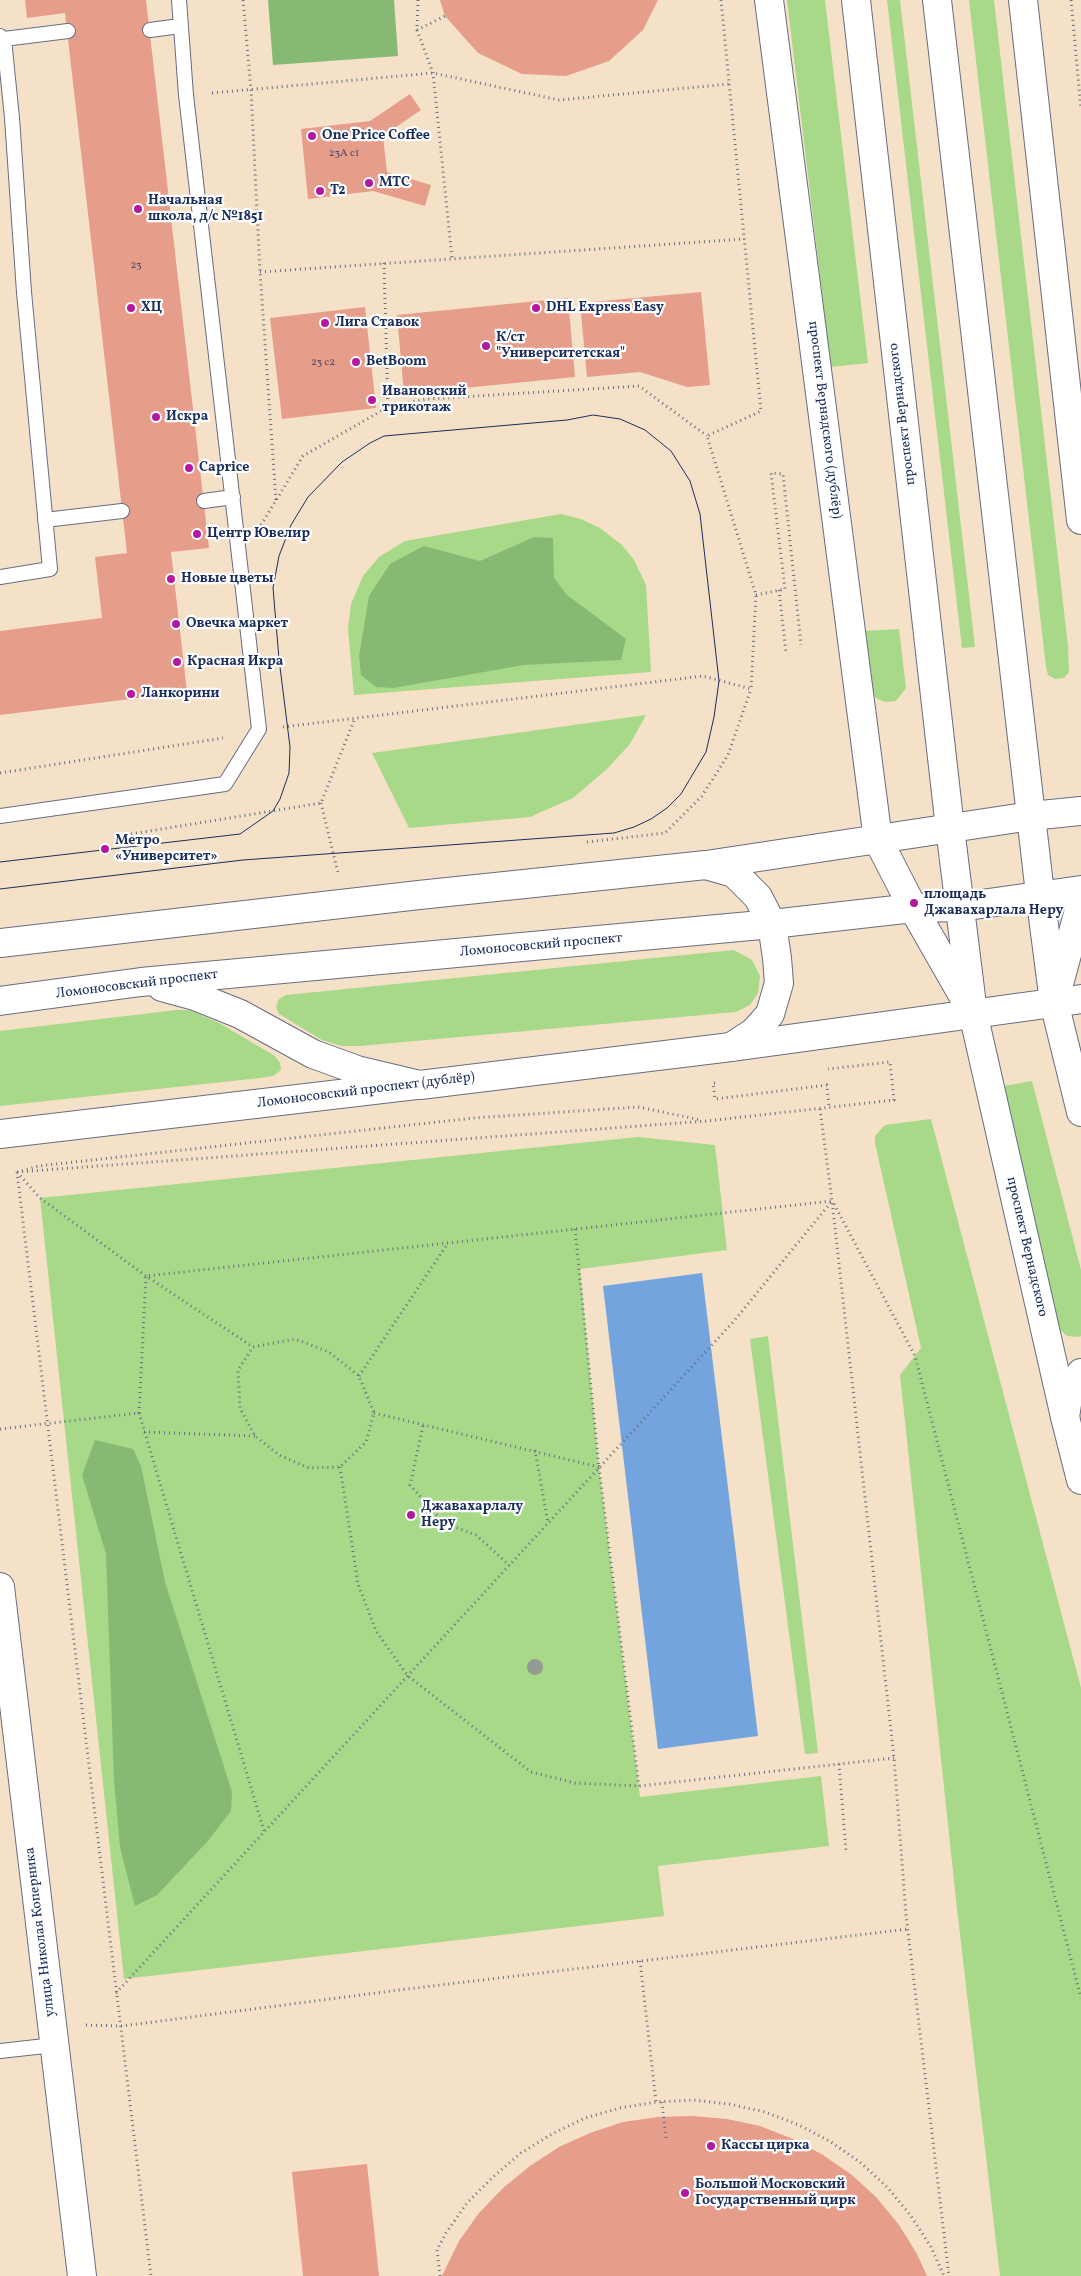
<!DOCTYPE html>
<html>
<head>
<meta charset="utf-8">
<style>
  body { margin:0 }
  canvas { display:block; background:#f4e1c7 }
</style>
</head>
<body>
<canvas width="1081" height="2276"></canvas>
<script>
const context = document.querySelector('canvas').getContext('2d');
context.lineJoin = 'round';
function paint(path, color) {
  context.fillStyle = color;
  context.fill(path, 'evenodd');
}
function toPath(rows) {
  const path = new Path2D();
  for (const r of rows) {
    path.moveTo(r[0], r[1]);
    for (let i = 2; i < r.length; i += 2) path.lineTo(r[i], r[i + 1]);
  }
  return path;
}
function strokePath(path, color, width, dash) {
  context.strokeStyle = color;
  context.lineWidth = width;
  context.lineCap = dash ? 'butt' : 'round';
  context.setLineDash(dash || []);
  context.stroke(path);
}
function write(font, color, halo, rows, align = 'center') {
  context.font = font + ' Vollkorn,serif';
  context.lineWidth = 4.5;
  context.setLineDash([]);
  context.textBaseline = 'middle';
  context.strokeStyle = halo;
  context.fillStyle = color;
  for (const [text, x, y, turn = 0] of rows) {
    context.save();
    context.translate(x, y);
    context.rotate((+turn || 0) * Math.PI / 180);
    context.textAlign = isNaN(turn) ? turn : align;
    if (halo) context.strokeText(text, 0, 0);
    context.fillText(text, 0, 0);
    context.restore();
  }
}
paint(toPath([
  [787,0,825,0,868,363,831,367],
  [887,0,900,0,975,647,962,648],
  [969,0,994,0,1068,646,1069,672,1064,678,1055,679,1048,675,1046,667],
  [561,514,581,519,600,528,622,545,634,560,646,585,651,672,354,695,348,629,351,604,363,576,379,557,405,541],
  [899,629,906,688,896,701,885,702,876,698,871,691,863,631],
  [646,715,630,744,608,768,573,798,530,817,409,828,372,753],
  [734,950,752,960,760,976,758,993,750,1005,736,1012,360,1046,341,1046,322,1040,279,1014,276,1007,279,999,286,995],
  [176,1010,189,1010,219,1023,275,1056,280,1063,281,1070,273,1076,260,1078,0,1106,0,1031],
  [1032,1081,1081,1270,1081,1336,1078,1337,1067,1336,1058,1328,998,1087],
  [931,1119,1081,1688,1081,2276,1000,2276,957,1909,900,1375,921,1348,875,1143,875,1136,885,1125],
  [638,1137,715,1145,727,1250,580,1269,599,1467,640,1797,821,1776,829,1846,658,1866,664,1916,124,1979,40,1198],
  [768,1336,818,1753,805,1754,750,1339]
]), '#a8d988');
paint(toPath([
  [268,0,394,0,398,56,273,65],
  [534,537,553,538,554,578,567,595,626,639,621,660,524,665,393,688,376,687,361,675,359,656,369,596,390,564,424,546,480,561],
  [95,1440,133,1449,141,1466,165,1582,232,1792,231,1811,207,1842,157,1895,135,1906,120,1847,114,1780,106,1554,82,1475]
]), '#86b974');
paint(toPath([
  [702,1273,758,1736,658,1749,603,1286]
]), '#73a4dd');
paint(toPath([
  [25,0,146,0,209,548,171,552,187,692,0,715,0,631,102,618,95,557,127,553,65,13,27,18],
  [440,0,658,0,643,30,609,61,566,76,522,74,478,53,445,16],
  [410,94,421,110,383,136,387,172,431,185,425,206,373,191,308,199,301,129,370,121],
  [701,292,710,385,687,387,640,372,587,377,580,303],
  [568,298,575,377,404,394,397,315],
  [365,307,376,408,282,419,270,318],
  [692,2116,727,2119,760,2126,793,2139,823,2155,852,2175,877,2198,899,2225,917,2254,927,2276,442,2276,459,2241,479,2213,503,2188,530,2166,559,2147,590,2133,623,2122,658,2117],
  [367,2164,379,2276,303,2276,292,2172]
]), '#e69d8a');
const service = toPath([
  [150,30,180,26],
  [0,36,4,39,12,118,24,292,50,569,0,577],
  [4,39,68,31],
  [204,501,233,497],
  [45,520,122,511],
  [0,816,225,784,259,729,186,95,179,0],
  [0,2051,54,2045]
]);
const minor = toPath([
  [1065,1417,1069,1391,1081,1373]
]);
const tertiary = toPath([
  [706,865,734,873,758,897,772,924,777,958,779,983,770,1014,754,1032,731,1047],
  [0,1134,416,1085],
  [0,1587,82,2276]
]);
const secondary = toPath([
  [769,0,878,840,913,908,973,1013],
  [1023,0,1081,520],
  [0,943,419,895,706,865,1031,816,1081,811],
  [162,987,195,996,240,1014,313,1054,357,1070,420,1085,731,1047,1081,999],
  [0,1001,141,982,772,924,913,908,960,907,1081,890],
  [1054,1002,1081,903]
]);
const primary = toPath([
  [856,0,950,828,973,1013,1065,1417,1081,1480],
  [937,0,1040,894,1054,1002,1081,1112]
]);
strokePath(service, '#676d83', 16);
strokePath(minor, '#676d83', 30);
strokePath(tertiary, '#676d83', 30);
strokePath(secondary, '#676d83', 30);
strokePath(primary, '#676d83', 30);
strokePath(toPath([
  [243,0,251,90,260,272,276,501],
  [418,0,417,30,433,73,452,258],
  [1071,0,1081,109],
  [417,30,445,16],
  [212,93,433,73,559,100,729,84],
  [384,263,388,407],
  [260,272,744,239],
  [261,525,303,456,388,407,427,399,639,386,707,436],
  [779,590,786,653],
  [756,595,785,589,771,473,783,474,801,645],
  [283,727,703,676,751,689,756,595,707,436,761,411,721,0],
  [0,773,223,738],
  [321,803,338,873],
  [131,834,321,803,355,718],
  [587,842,665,833,702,796,728,755,751,689],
  [715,1083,713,1083,715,1099,827,1085,829,1108],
  [820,1109,832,1201,894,1758,906,1915,949,2276],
  [22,1171,38,1166,474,1118,638,1107,701,1120],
  [17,1172,707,1121,894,1100,890,1062,828,1069],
  [17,1172,151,2276],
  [17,1172,40,1198,146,1276,253,1347,295,1339,329,1352,359,1376,374,1413,366,1442,340,1467,309,1468,279,1455,255,1436,240,1408,238,1370,253,1347],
  [834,1204,915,1356,1081,1998],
  [575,1229,599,1467,639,1786],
  [359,1376,448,1243],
  [139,1413,146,1276,832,1201],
  [374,1413,599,1467],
  [423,1426,410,1485,444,1523,476,1535,509,1565],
  [0,1429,139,1413,264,1831],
  [144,1432,255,1436],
  [535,1450,548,1523],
  [340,1467,358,1584,376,1631,408,1676,531,1772,575,1783,639,1786,894,1758],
  [839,1764,846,1851],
  [640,1961,656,2102],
  [116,1993,734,1321,832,1201],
  [86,2025,122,2026,407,1989,908,1929],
  [662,2102,666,2139],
  [440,2276,437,2250,446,2233,467,2203,493,2177,521,2153,552,2134,585,2118,620,2108,656,2102,693,2100,729,2104,765,2112,799,2125,831,2142,861,2163,888,2188,911,2216,931,2247,944,2276]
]), '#676d83', 3, [1, 4]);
strokePath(service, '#fff', 14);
strokePath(minor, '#fff', 28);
strokePath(tertiary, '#fff', 28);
strokePath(secondary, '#fff', 28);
strokePath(primary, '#fff', 28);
strokePath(toPath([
  [0,862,240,834,273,811,280,799,289,773,290,747,279,659,273,588,279,556,291,525,308,497,342,462,370,443,384,436,567,420,593,415,620,419,645,430,671,451,690,481,700,514,719,681,714,717,706,752,681,794,667,808,651,819,634,827,614,833,243,860,0,889]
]), '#1b2f5e', 1);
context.fillStyle = '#949b94';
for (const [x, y] of [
  [535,1667]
]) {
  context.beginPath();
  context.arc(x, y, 8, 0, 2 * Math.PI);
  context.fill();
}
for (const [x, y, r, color] of [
  [312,136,5,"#b5179e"],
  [369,183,5,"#b5179e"],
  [320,191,5,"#b5179e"],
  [138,209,5,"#b5179e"],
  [131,308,5,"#b5179e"],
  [536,308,5,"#b5179e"],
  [325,323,5,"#b5179e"],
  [486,346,5,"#b5179e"],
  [356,362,5,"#b5179e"],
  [372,400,5,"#b5179e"],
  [156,417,5,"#b5179e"],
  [189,468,5,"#b5179e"],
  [197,534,5,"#b5179e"],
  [171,579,5,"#b5179e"],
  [176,624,5,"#b5179e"],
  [177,662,5,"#b5179e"],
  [131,694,5,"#b5179e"],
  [105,849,5,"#b5179e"],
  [914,903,5,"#b5179e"],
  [411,1515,5,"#b5179e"],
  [711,2146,5,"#b5179e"],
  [685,2193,5,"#b5179e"]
]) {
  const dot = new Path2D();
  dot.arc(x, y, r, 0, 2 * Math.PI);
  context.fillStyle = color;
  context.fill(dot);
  strokePath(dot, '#fff', 2);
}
write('11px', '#4e4a69', null, [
  ["23А с1",344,154],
  ["23",136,266],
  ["23 с2",323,363]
]);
write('bold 14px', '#1b2f5e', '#fff', [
  ["One Price Coffee",322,136],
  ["МТС",379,183],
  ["T2",330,191],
  ["Начальная",148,201],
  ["школа, д/с №1851",148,217],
  ["ХЦ",141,308],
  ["DHL Express Easy",546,308],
  ["Лига Ставок",335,323],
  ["К/ст",496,338],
  ["\"Университетская\"",496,354],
  ["BetBoom",366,362],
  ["Ивановский",382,392],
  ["трикотаж",382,408],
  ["Искра",166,417],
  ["Caprice",199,468],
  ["Центр Ювелир",207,534],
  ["Новые цветы",181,579],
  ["Овечка маркет",186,624],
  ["Красная Икра",187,662],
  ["Ланкорини",141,694],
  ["Метро",115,841],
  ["«Университет»",115,857],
  ["площадь",924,895],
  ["Джавахарлала Неру",924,911],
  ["Джавахарлалу",421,1507],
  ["Неру",421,1523],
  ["Кассы цирка",721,2146],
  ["Большой Московский",695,2185],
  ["Государственный цирк",695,2201]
], 'left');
write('14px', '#1b2f5e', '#fff', [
  ["проспект Вернадского",903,414,-97],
  ["проспект Вернадского (дублёр)",824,420,83],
  ["Ломоносовский проспект",541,946,-5],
  ["Ломоносовский проспект",137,985,-7],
  ["Ломоносовский проспект (дублёр)",366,1091,-7],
  ["проспект Вернадского",1026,1247,77],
  ["улица Николая Коперника",41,1932,-97]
]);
</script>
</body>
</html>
